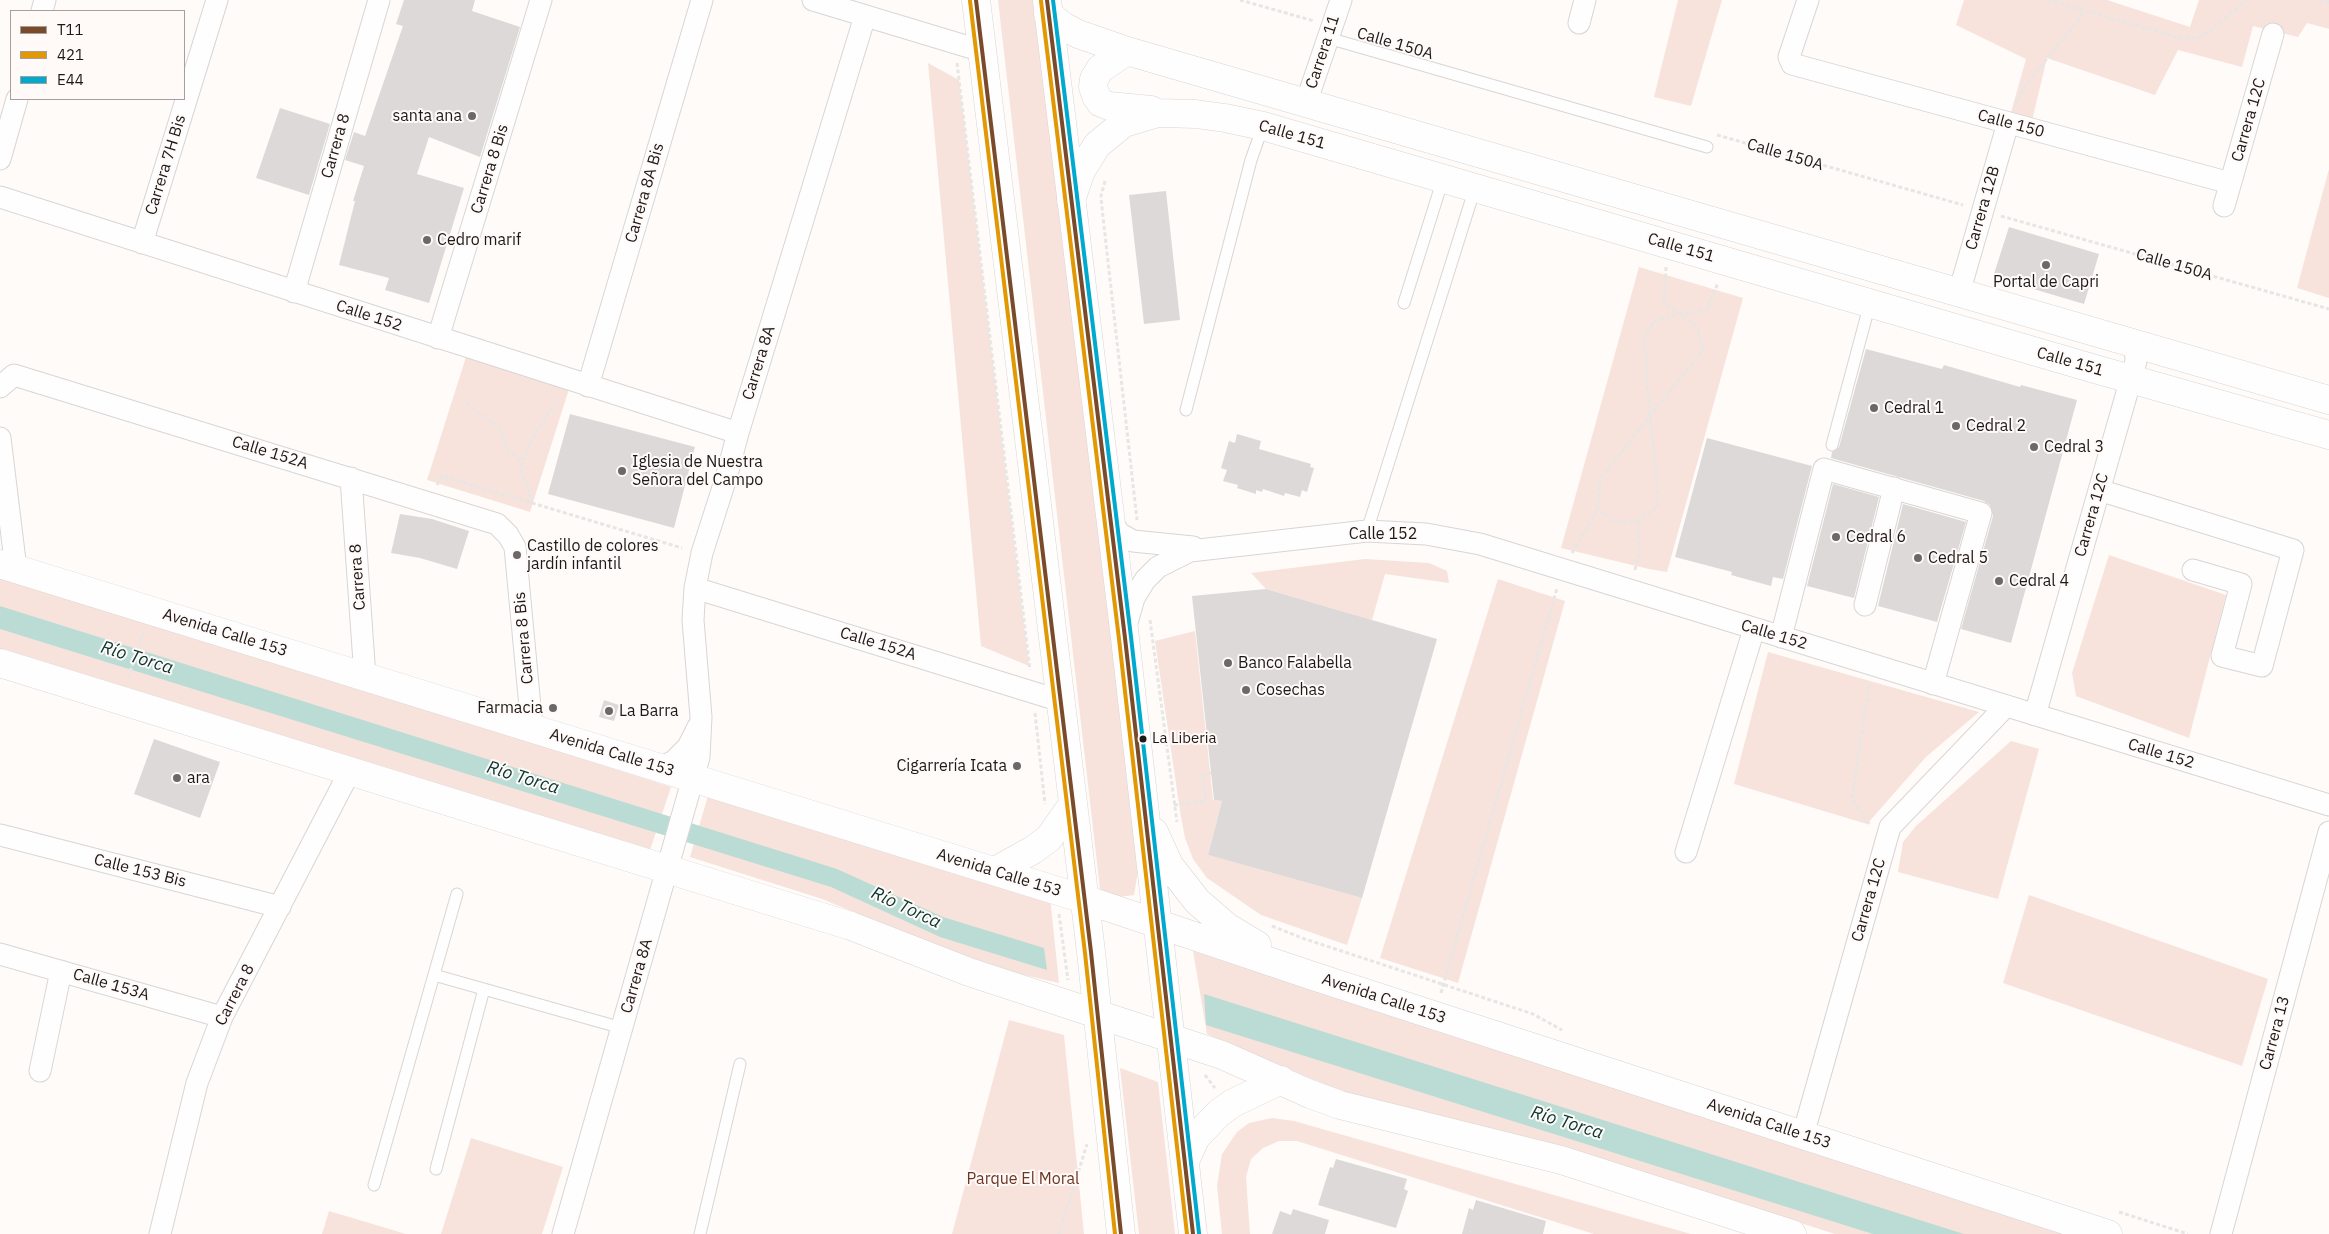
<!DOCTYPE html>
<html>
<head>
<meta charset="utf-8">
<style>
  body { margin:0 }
  #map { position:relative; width:2329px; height:1234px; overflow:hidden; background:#fefbf9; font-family:"IBM Plex Sans",sans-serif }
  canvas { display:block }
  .legend { position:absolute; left:10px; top:10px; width:175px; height:90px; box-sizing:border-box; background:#fffaf8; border:1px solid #a5a09e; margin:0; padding:6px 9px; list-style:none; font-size:15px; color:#1d1918 }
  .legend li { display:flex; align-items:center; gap:10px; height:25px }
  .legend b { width:25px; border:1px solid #a5a09e }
</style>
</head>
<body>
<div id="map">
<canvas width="2329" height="1234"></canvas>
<ul class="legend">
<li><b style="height:6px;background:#7a4b2a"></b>T11</li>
<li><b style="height:6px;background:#e19802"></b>421</li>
<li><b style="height:6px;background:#00a9ce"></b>E44</li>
</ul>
</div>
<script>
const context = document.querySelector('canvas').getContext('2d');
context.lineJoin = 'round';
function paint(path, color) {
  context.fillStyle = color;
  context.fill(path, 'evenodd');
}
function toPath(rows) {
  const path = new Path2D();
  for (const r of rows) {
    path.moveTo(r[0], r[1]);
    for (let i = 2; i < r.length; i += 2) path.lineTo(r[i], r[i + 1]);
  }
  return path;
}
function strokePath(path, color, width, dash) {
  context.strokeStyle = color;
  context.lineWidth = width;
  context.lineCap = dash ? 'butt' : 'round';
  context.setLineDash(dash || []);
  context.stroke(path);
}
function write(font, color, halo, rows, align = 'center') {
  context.font = font + ' "IBM Plex Sans",sans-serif';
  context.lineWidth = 4;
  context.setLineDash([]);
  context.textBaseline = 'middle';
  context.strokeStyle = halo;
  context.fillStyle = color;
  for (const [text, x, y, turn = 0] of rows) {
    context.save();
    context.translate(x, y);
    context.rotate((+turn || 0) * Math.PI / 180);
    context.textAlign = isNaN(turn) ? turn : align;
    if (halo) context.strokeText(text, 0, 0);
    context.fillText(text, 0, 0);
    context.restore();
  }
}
paint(toPath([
  [998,0,1039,0,1138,871,1134,895,1118,897,1100,889],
  [1678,0,1722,0,1691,106,1654,97],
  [1964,0,2107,0,2190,27,2199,0,2329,0,2329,29,2307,23,2298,37,2253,26,2242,67,2178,50,2155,95,2047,58,2030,129,2008,123,2026,59,1956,25],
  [928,63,959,80,1029,666,981,646],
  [2329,169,2329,298,2297,288],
  [1639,267,1743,298,1667,572,1649,569,1561,548],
  [466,357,569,389,530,512,427,480],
  [2109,555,2226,595,2189,738,2076,696,2072,673],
  [1365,559,1429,563,1447,571,1449,583,1385,574,1372,620,1266,589,1251,573],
  [0,574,671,787,649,853,0,653],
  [1498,579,1565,601,1458,983,1380,958],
  [1195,631,1213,800,1222,801,1208,855,1362,898,1347,945,1261,915,1207,878,1193,859,1185,838,1180,811,1155,641],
  [1768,652,1979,712,1926,757,1867,824,1734,784],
  [2011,741,2039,749,1998,899,1898,872,1903,842,1916,826],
  [708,796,1050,897,1059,983,985,966,822,899,690,857],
  [2029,895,2268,979,2242,1066,2003,983],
  [1193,951,2073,1234,1835,1234,1566,1148,1345,1093,1207,1034],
  [1009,1020,1064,1035,1084,1234,952,1234],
  [1120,1068,1158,1082,1175,1234,1139,1234],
  [1272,1118,1294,1121,1691,1234,1594,1234,1297,1141,1279,1141,1263,1148,1251,1159,1246,1177,1250,1234,1222,1234,1217,1186,1222,1154,1237,1132,1249,1123],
  [471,1138,563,1167,542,1234,441,1234],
  [329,1211,406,1234,322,1234]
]), '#f7e3dc');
paint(toPath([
  [0,606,837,869,943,917,1044,948,1047,970,940,937,831,887,0,629],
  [1204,994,1964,1234,1873,1234,1206,1025]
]), '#bbdcd5');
paint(toPath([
  [404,0,475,0,472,11,520,27,480,157,429,137,417,174,464,188,429,303,385,290,389,278,339,265,355,201,353,201,364,166,345,160,354,132,365,136,403,26,396,24],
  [280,108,330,124,309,195,256,178],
  [1166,191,1180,320,1144,324,1129,195],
  [2009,227,2099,254,2084,304,1993,277],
  [1866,349,1942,369,1944,365,2020,387,2021,385,2077,400,2011,643,1961,629,1993,516,1990,505,1984,501,1831,458,1832,452,1839,447],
  [570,414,695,447,674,528,548,494],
  [1237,434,1261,441,1259,449,1311,464,1310,467,1314,468,1307,492,1302,490,1300,497,1285,493,1284,496,1263,489,1262,492,1256,490,1256,494,1237,488,1238,485,1223,481,1227,470,1221,468,1229,441,1235,443],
  [1707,438,1812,466,1783,579,1773,577,1771,586,1731,575,1732,572,1675,557],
  [1833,484,1879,497,1854,598,1807,586],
  [1903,504,1966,522,1937,622,1878,606],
  [400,514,432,519,469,531,457,569,420,558,391,553],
  [1266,589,1437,639,1362,898,1208,855,1222,801,1214,800,1192,596],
  [604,700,619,705,614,721,599,717],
  [154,739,220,762,200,818,134,794],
  [1336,1159,1407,1179,1404,1189,1408,1191,1396,1228,1318,1205,1330,1167,1333,1168],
  [1476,1200,1546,1221,1543,1234,1462,1234,1469,1208,1473,1210],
  [1293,1209,1329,1220,1325,1234,1272,1234,1280,1211,1291,1215]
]), '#ddd9d8');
const service = toPath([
  [1328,38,1707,147],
  [1404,303,1443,179],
  [1186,410,1251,160,1263,126],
  [1832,445,1870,303],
  [1367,531,1475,188],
  [434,975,622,1028],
  [436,1169,484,989],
  [374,1185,457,894],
  [700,1234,740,1064]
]);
const minor = toPath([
  [813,0,982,51],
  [1808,0,1789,57,1792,64,2230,183],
  [42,11,45,0],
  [1579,23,1585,0],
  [1306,103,1341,0],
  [0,159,17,99],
  [0,197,738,433],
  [2224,206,2273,34],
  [142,243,217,0],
  [294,292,379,0],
  [1959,293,2008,123],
  [438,338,541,0],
  [588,386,702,0],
  [0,387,14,375,497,524,508,535,515,547,532,728],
  [0,438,16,569],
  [351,478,365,677],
  [2099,490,2293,550,2262,666,2222,656,2241,584,2193,570],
  [1110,518,1119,533,1133,541,1193,547],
  [695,588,1061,701],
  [1865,605,1894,488],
  [1126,626,1134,598,1145,580,1158,567,1190,551,1367,531,1426,534,1480,544,2329,805],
  [1781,637,1824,469,1981,513,1933,684],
  [2035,715,2136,361,2135,344],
  [660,768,674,761,688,747,698,727],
  [0,835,280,907],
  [1686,852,1754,629],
  [0,954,222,1017],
  [40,1071,61,971],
  [1803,1135,1890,827,2006,706],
  [160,1234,197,1083,222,1017,350,771],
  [563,1234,699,757,701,717,693,620,695,588,702,553,726,478,738,433,865,16],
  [2221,1234,2329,832]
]);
const tertiary = toPath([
  [1048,14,1063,26,1078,34,1127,51,2329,400],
  [1127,51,1100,69,1094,79,1093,87,1096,96,1101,103,1109,106,1151,110],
  [1071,200,1081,171,1097,145,1124,123,1157,113,1196,114,1225,118,1263,126,2095,369,2329,435]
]);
const primary = toPath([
  [976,0,1091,952,1121,1234],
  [1047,0,1125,638,1193,1234],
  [0,564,1084,899,1313,976,2108,1234],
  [0,663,851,926,969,972,1222,1055,1310,1094,1340,1105,1561,1160,1792,1234],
  [1154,832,1169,865,1197,901,1227,927,1257,945],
  [995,871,1033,850,1049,838,1073,804],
  [1186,1159,1196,1137,1219,1113,1233,1103,1281,1080]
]);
strokePath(service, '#d9d5d4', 13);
strokePath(minor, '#d9d5d4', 23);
strokePath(tertiary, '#d9d5d4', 29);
strokePath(primary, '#d9d5d4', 29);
strokePath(toPath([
  [1240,0,1314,21],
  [2048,0,2183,39,2204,36,2246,0],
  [2319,0,2329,2],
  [957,63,1030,670],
  [2016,105,2024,87,2085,11],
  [1717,135,1963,205],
  [1105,181,1101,196,1102,208,1137,520],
  [2001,216,2329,309],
  [1666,267,1664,302,1680,314,1698,328,1703,350,1650,416,1600,480,1598,509,1615,522,1638,521,1657,507,1658,491,1650,416,1644,339,1654,321,1680,314,1706,311,1718,283],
  [467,402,472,408,500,428,507,449,522,461],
  [437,485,442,476,682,548],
  [532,504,526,481,521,473,522,461,533,437,555,403],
  [1572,553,1598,509],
  [1635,570,1639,553,1638,521],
  [1150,620,1177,822],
  [128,678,144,632],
  [1869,685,1852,799,1869,824],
  [1035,713,1045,804],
  [1174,805,1206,801,1202,774,1211,773],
  [1059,914,1068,980],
  [1272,926,1302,938,1533,1014,1562,1030],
  [1441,993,1557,588],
  [1205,1075,1215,1088],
  [2119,1212,2188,1234],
  [1059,1234,1087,1144]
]), '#e7e6e5', 3, [4, 2.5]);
strokePath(service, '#fffefe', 11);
strokePath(minor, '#fffefe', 21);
strokePath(tertiary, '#fffefe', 28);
strokePath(primary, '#fffefe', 28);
strokePath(toPath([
  [976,0,1091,952,1121,1234],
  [1047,0,1125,638,1193,1234]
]), '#7a4b2a', 4);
strokePath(toPath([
  [970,1,1085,953,1115,1234],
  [1041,1,1119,639,1187,1234]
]), '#e19802', 4);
strokePath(toPath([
  [1053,0,1131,637,1199,1233]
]), '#00a9ce', 4);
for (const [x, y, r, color] of [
  [472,116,5,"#6c6867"],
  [427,240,5,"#6c6867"],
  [2046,265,5,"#6c6867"],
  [1874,408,5,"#6c6867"],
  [1956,426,5,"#6c6867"],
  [2034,447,5,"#6c6867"],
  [622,471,5,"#6c6867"],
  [1836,537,5,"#6c6867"],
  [517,555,5,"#6c6867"],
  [1918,558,5,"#6c6867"],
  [1999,581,5,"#6c6867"],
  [1228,663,5,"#6c6867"],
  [1246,690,5,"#6c6867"],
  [553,708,5,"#6c6867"],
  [609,711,5,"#6c6867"],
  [1143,739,4.5,"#1d1918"],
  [1017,766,5,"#6c6867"],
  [177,778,5,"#6c6867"]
]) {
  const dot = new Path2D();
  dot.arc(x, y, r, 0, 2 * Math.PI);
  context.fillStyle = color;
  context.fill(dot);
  strokePath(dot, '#fffaf8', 2);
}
write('15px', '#1d1918', '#fffaf8', [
  ["La Liberia",1152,739]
], 'left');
write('16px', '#1d1918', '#fffaf8', [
  ["Calle 150A",1395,44,16],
  ["Carrera 11",1323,52,-72],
  ["Carrera 12C",2249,120,-74],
  ["Calle 150",2011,124,15],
  ["Calle 151",1292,135,16],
  ["Carrera 8",336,146,-74],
  ["Calle 150A",1785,155,16],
  ["Carrera 7H Bis",166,165,-73],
  ["Carrera 8 Bis",490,169,-73],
  ["Carrera 8A Bis",645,193,-74],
  ["Carrera 12B",1983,208,-74],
  ["Calle 151",1681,248,16],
  ["Calle 150A",2174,265,16],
  ["Calle 152",369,316,18],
  ["Calle 151",2070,362,16],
  ["Carrera 8A",759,363,-73],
  ["Calle 152A",270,453,17],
  ["Carrera 12C",2092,515,-74],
  ["Calle 152",1383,534],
  ["Carrera 8",358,577,-94],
  ["Avenida Calle 153",225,633,17],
  ["Calle 152",1774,635,17],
  ["Carrera 8 Bis",524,638,-95],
  ["Calle 152A",878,644,17],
  ["Avenida Calle 153",612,753,17],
  ["Calle 152",2161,754,17],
  ["Calle 153 Bis",140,871,14],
  ["Avenida Calle 153",999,873,17],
  ["Carrera 12C",1869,900,-74],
  ["Carrera 8A",637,976,-74],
  ["Calle 153A",111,985,16],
  ["Carrera 8",235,995,-63],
  ["Avenida Calle 153",1384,999,18],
  ["Carrera 13",2275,1033,-75],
  ["Avenida Calle 153",1769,1124,18]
]);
write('16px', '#1d1918', '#fffaf8', [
  ["santa ana",462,116,"right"],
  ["Cedro marif",437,240],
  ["Portal de Capri",2046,282,"center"],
  ["Cedral 1",1884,408],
  ["Cedral 2",1966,426],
  ["Cedral 3",2044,447],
  ["Iglesia de Nuestra",632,462],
  ["Señora del Campo",632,480],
  ["Cedral 6",1846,537],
  ["Castillo de colores",527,546],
  ["jardín infantil",527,564],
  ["Cedral 5",1928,558],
  ["Cedral 4",2009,581],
  ["Banco Falabella",1238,663],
  ["Cosechas",1256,690],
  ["Farmacia",543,708,"right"],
  ["La Barra",619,711],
  ["Cigarrería Icata",1007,766,"right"],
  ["ara",187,778]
], 'left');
write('16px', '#6c3624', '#fffaf8', [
  ["Parque El Moral",1023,1179]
]);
write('italic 18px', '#083731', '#fffaf8', [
  ["Río Torca",137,658,17],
  ["Río Torca",523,778,17],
  ["Río Torca",906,908,25],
  ["Río Torca",1567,1123,17]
]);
</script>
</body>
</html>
